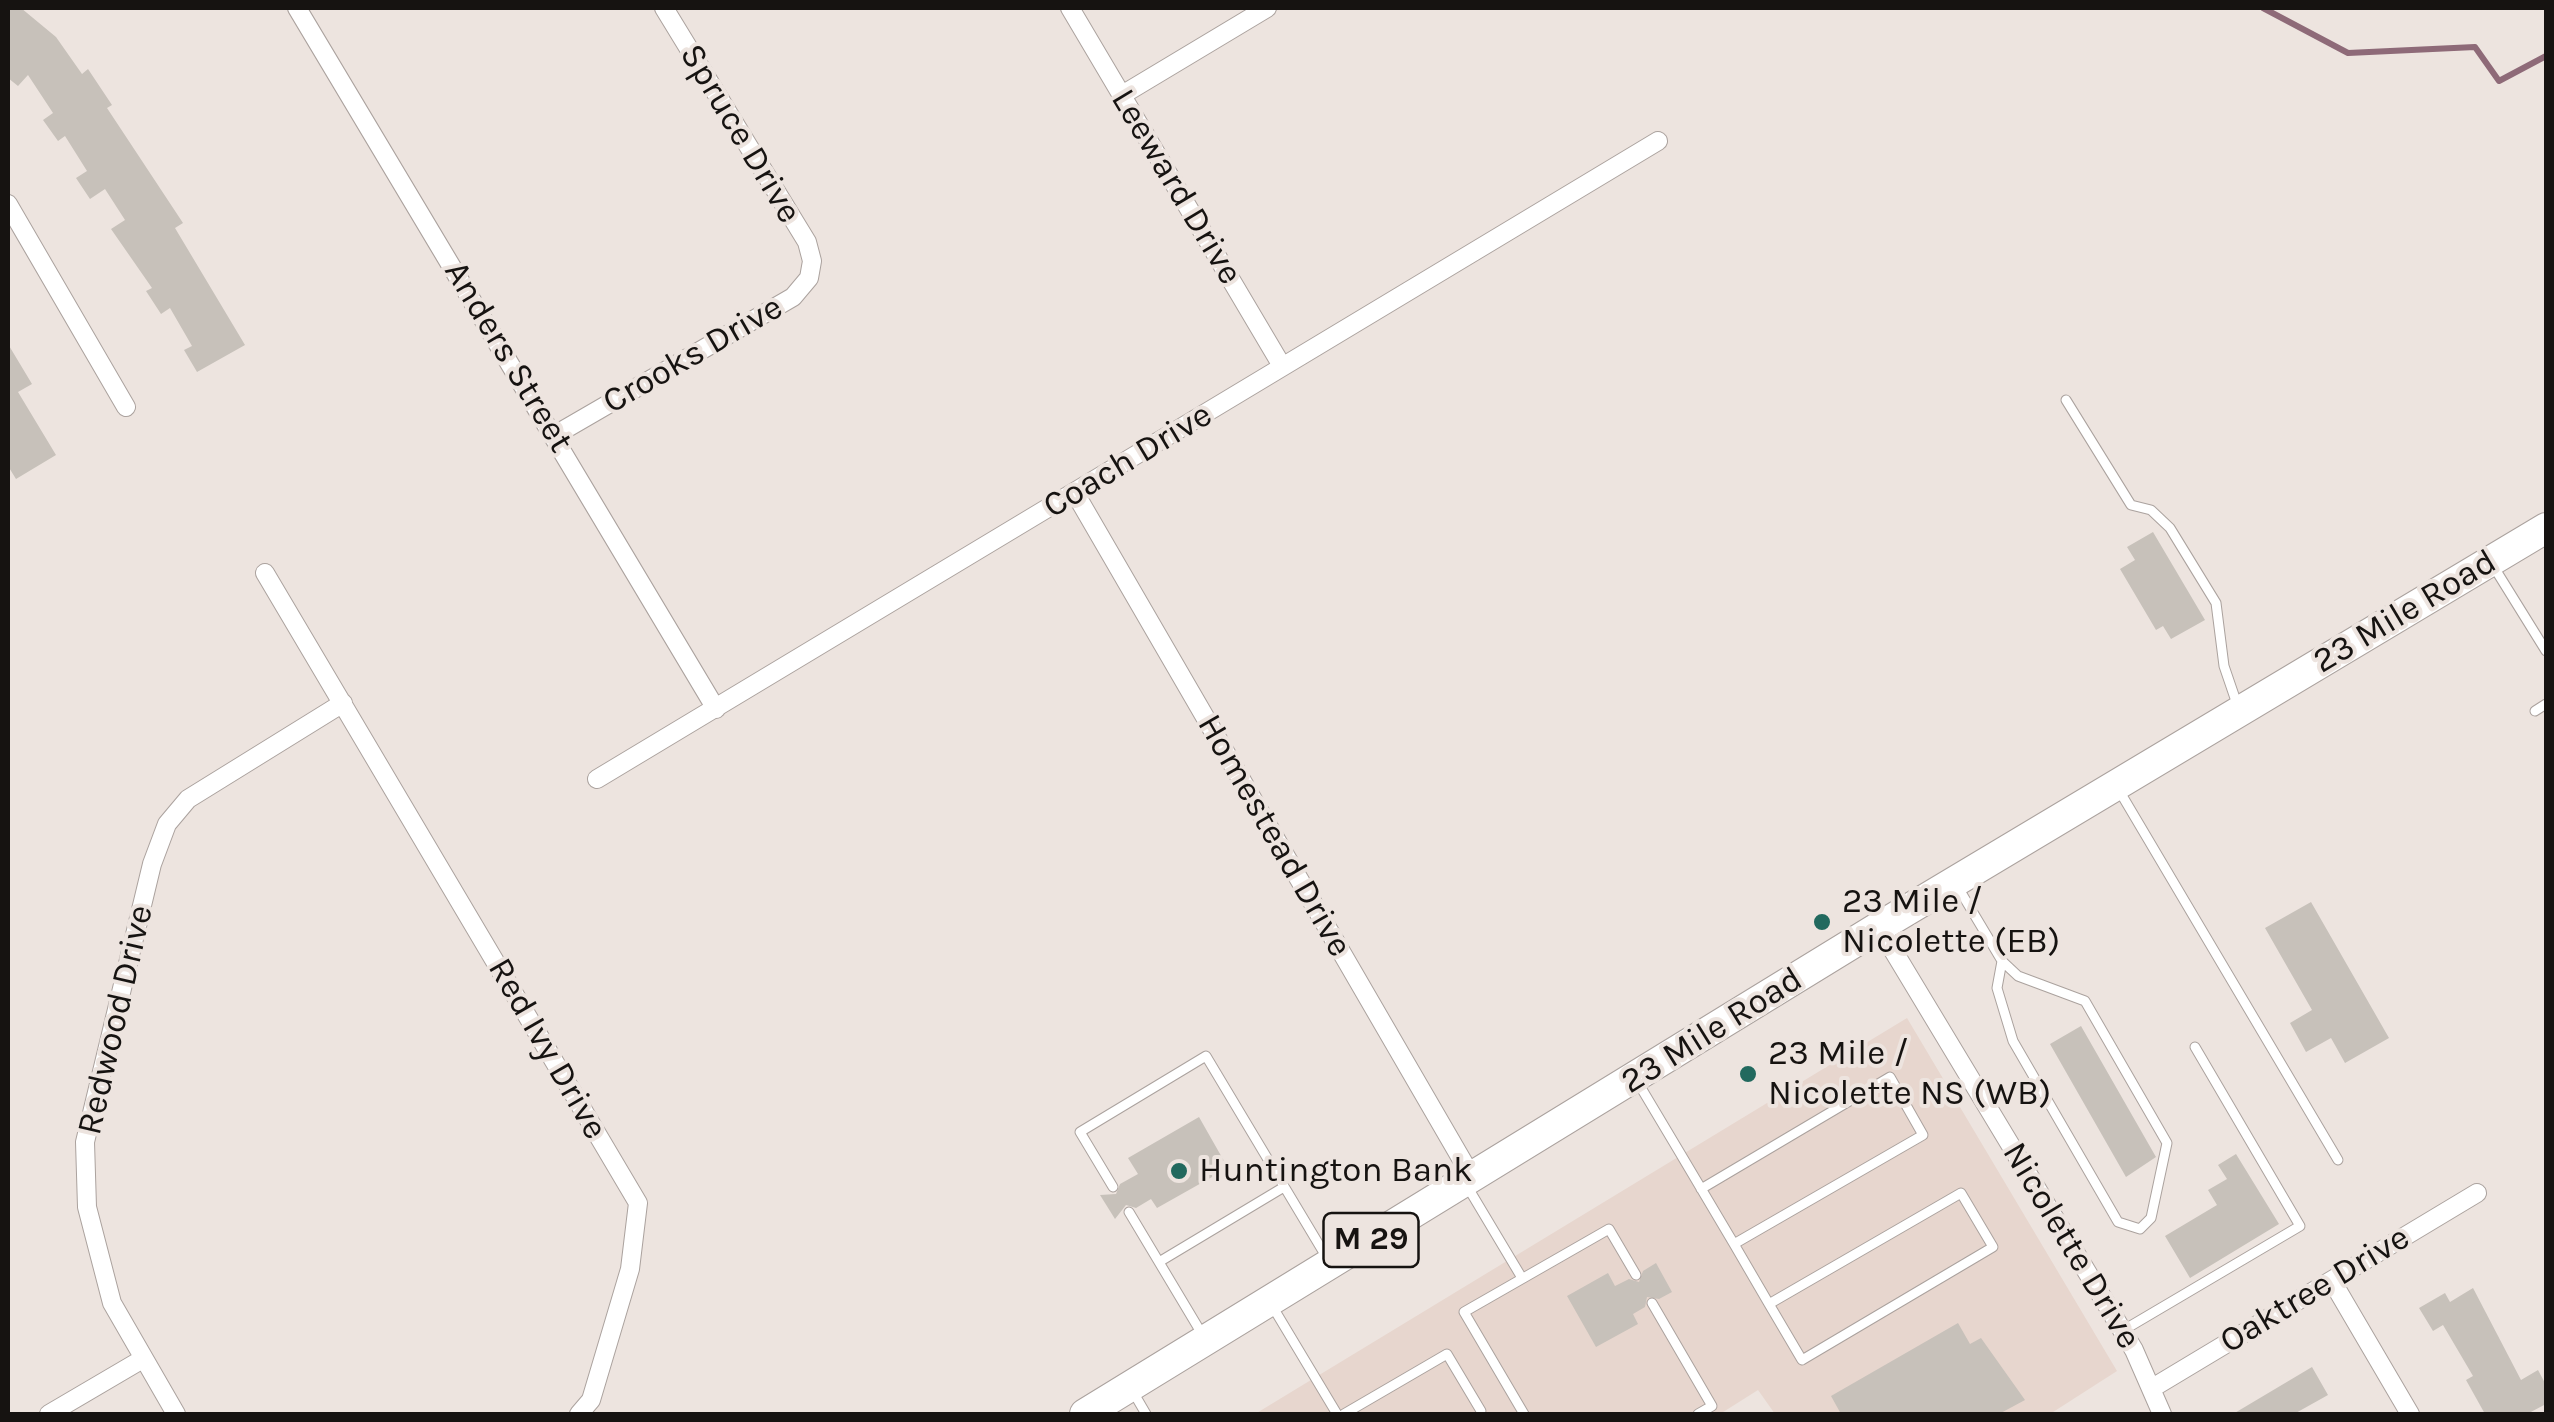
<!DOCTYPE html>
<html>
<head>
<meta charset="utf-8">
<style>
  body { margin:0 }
  #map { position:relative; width:2554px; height:1422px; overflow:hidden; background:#ede4df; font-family:Karla,sans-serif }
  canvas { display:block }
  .frame { position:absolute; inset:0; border:10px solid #161311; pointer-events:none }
</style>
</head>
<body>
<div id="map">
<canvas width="2554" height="1422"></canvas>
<div class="frame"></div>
</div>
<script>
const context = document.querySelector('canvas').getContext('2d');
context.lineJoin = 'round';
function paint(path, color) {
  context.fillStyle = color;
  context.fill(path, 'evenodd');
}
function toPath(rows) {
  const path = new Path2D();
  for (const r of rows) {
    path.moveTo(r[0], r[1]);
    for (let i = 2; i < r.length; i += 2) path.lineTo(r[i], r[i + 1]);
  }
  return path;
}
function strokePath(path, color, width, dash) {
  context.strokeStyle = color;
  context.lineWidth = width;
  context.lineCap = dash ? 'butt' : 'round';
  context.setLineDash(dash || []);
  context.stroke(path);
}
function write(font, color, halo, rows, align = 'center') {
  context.font = font + ' Karla,sans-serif';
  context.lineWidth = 8;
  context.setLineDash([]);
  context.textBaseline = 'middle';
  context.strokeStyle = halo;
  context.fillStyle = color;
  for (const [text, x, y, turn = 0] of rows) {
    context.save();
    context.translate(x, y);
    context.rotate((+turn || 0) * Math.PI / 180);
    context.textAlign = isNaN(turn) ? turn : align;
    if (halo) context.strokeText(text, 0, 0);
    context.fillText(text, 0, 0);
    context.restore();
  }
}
paint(toPath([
  [1907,1018,2117,1371,2050,1414,1775,1414,1758,1390,1720,1414,1255,1414]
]), '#e7d6ce');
strokePath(toPath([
  [2263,8,2348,53,2475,47,2499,81,2546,56]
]), '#8e6a78', 6);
paint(toPath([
  [8,8,21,8,56,37,82,74,88,69,112,105,107,108,183,223,175,228,245,345,197,372,184,350,192,346,170,308,161,314,146,291,152,288,111,229,125,220,105,189,90,199,76,178,87,171,65,136,58,141,43,120,53,113,28,75,18,86,8,78],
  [8,344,32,384,18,392,56,455,16,479,8,466],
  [2153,532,2205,620,2171,639,2163,626,2156,630,2120,569,2135,560,2127,547],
  [2311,902,2389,1038,2345,1063,2331,1038,2306,1052,2290,1023,2312,1010,2265,928],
  [2081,1026,2156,1157,2126,1177,2050,1044],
  [1199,1117,1228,1168,1157,1208,1151,1199,1136,1208,1126,1205,1115,1219,1100,1195,1116,1194,1120,1184,1138,1174,1128,1158],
  [2236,1154,2279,1224,2190,1278,2165,1236,2217,1205,2208,1190,2227,1179,2218,1165],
  [1656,1263,1672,1292,1659,1299,1647,1297,1645,1307,1633,1314,1638,1324,1596,1347,1567,1296,1608,1273,1615,1286,1629,1279,1639,1282,1643,1271],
  [2473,1288,2521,1380,2538,1370,2546,1385,2546,1404,2527,1414,2485,1414,2466,1380,2473,1376,2443,1325,2433,1331,2419,1308,2445,1293,2450,1302],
  [1958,1323,1970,1344,1981,1338,2025,1400,1999,1414,1841,1414,1831,1396],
  [2312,1367,2328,1395,2294,1414,2233,1414]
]), '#c7c1ba');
const lane = toPath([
  [2066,400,2131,505,2151,510,2170,528,2216,603,2224,666,2237,704],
  [2492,564,2546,651],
  [2535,711,2546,704],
  [2120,792,2338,1160],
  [1956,884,2002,961,1997,988,2013,1041,2118,1222,2140,1229,2151,1218,2167,1143,2085,1001,2018,976,2002,961],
  [1637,1081,1680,1153,1734,1244,1769,1304,1802,1360,1993,1247,1961,1193,1769,1304],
  [1467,1186,1522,1278],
  [1113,1187,1080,1132,1206,1056,1327,1258],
  [1701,1189,1890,1077,1923,1135,1734,1244],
  [1129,1212,1202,1334],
  [1159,1262,1284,1187],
  [1652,1303,1712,1406,1698,1414],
  [1271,1304,1337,1414],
  [2122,1331,2300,1226,2195,1047],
  [1132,1390,1146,1414],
  [1344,1414,1447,1354,1481,1411],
  [1524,1414,1464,1312,1609,1229,1636,1275]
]);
const street = toPath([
  [297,8,716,709],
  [1070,8,1282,366],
  [1122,95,1267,8],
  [8,204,126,407],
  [555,435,793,297,809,278,812,261,807,242,664,8],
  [1075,493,1473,1179],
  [265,573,638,1203,630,1269,591,1400,579,1414],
  [597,779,1658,141],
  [1879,927,2134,1350,2162,1414],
  [2332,1281,2410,1414],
  [2154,1387,2477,1193],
  [49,1414,141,1360],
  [176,1414,112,1303,87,1207,85,1142,152,864,167,824,188,799,343,703]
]);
const primary = toPath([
  [1085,1414,1879,927,2546,528]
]);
strokePath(lane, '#aba29e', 11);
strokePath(street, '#aba29e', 20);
strokePath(primary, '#aba29e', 32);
strokePath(lane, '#fff', 9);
strokePath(street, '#fff', 18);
strokePath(primary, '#fff', 30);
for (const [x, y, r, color] of [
  [1822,922,10,"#22695e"],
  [1748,1074,10,"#22695e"],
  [1179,1171,10,"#22695e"]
]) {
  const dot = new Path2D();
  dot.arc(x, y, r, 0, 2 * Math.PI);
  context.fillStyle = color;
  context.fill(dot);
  strokePath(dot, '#ede4df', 4);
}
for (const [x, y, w] of [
  [1371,1240,95]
]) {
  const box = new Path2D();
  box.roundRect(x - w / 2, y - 27, w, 54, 8);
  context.fillStyle = '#ede4df';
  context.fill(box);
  strokePath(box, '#161311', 2.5);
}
write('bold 32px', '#161311', null, [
  ["M 29",1371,1240]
]);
write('35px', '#161311', '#ede4df', [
  ["Spruce Drive",740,134,59],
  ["Leeward Drive",1176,187,59],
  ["Crooks Drive",693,355,-30],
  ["Anders Street",508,357,59],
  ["Coach Drive",1128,461,-31],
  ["23 Mile Road",2405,612,-31],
  ["Homestead Drive",1274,836,60],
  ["Redwood Drive",116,1020,-77],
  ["23 Mile Road",1712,1031,-32],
  ["Red Ivy Drive",547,1049,60],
  ["Nicolette Drive",2071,1246,59],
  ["Oaktree Drive",2315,1290,-31]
]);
write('35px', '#161311', '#ede4df', [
  ["23 Mile /",1842,902],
  ["Nicolette (EB)",1842,942],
  ["23 Mile /",1768,1054],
  ["Nicolette NS (WB)",1768,1094],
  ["Huntington Bank",1199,1171]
], 'left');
</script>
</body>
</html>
